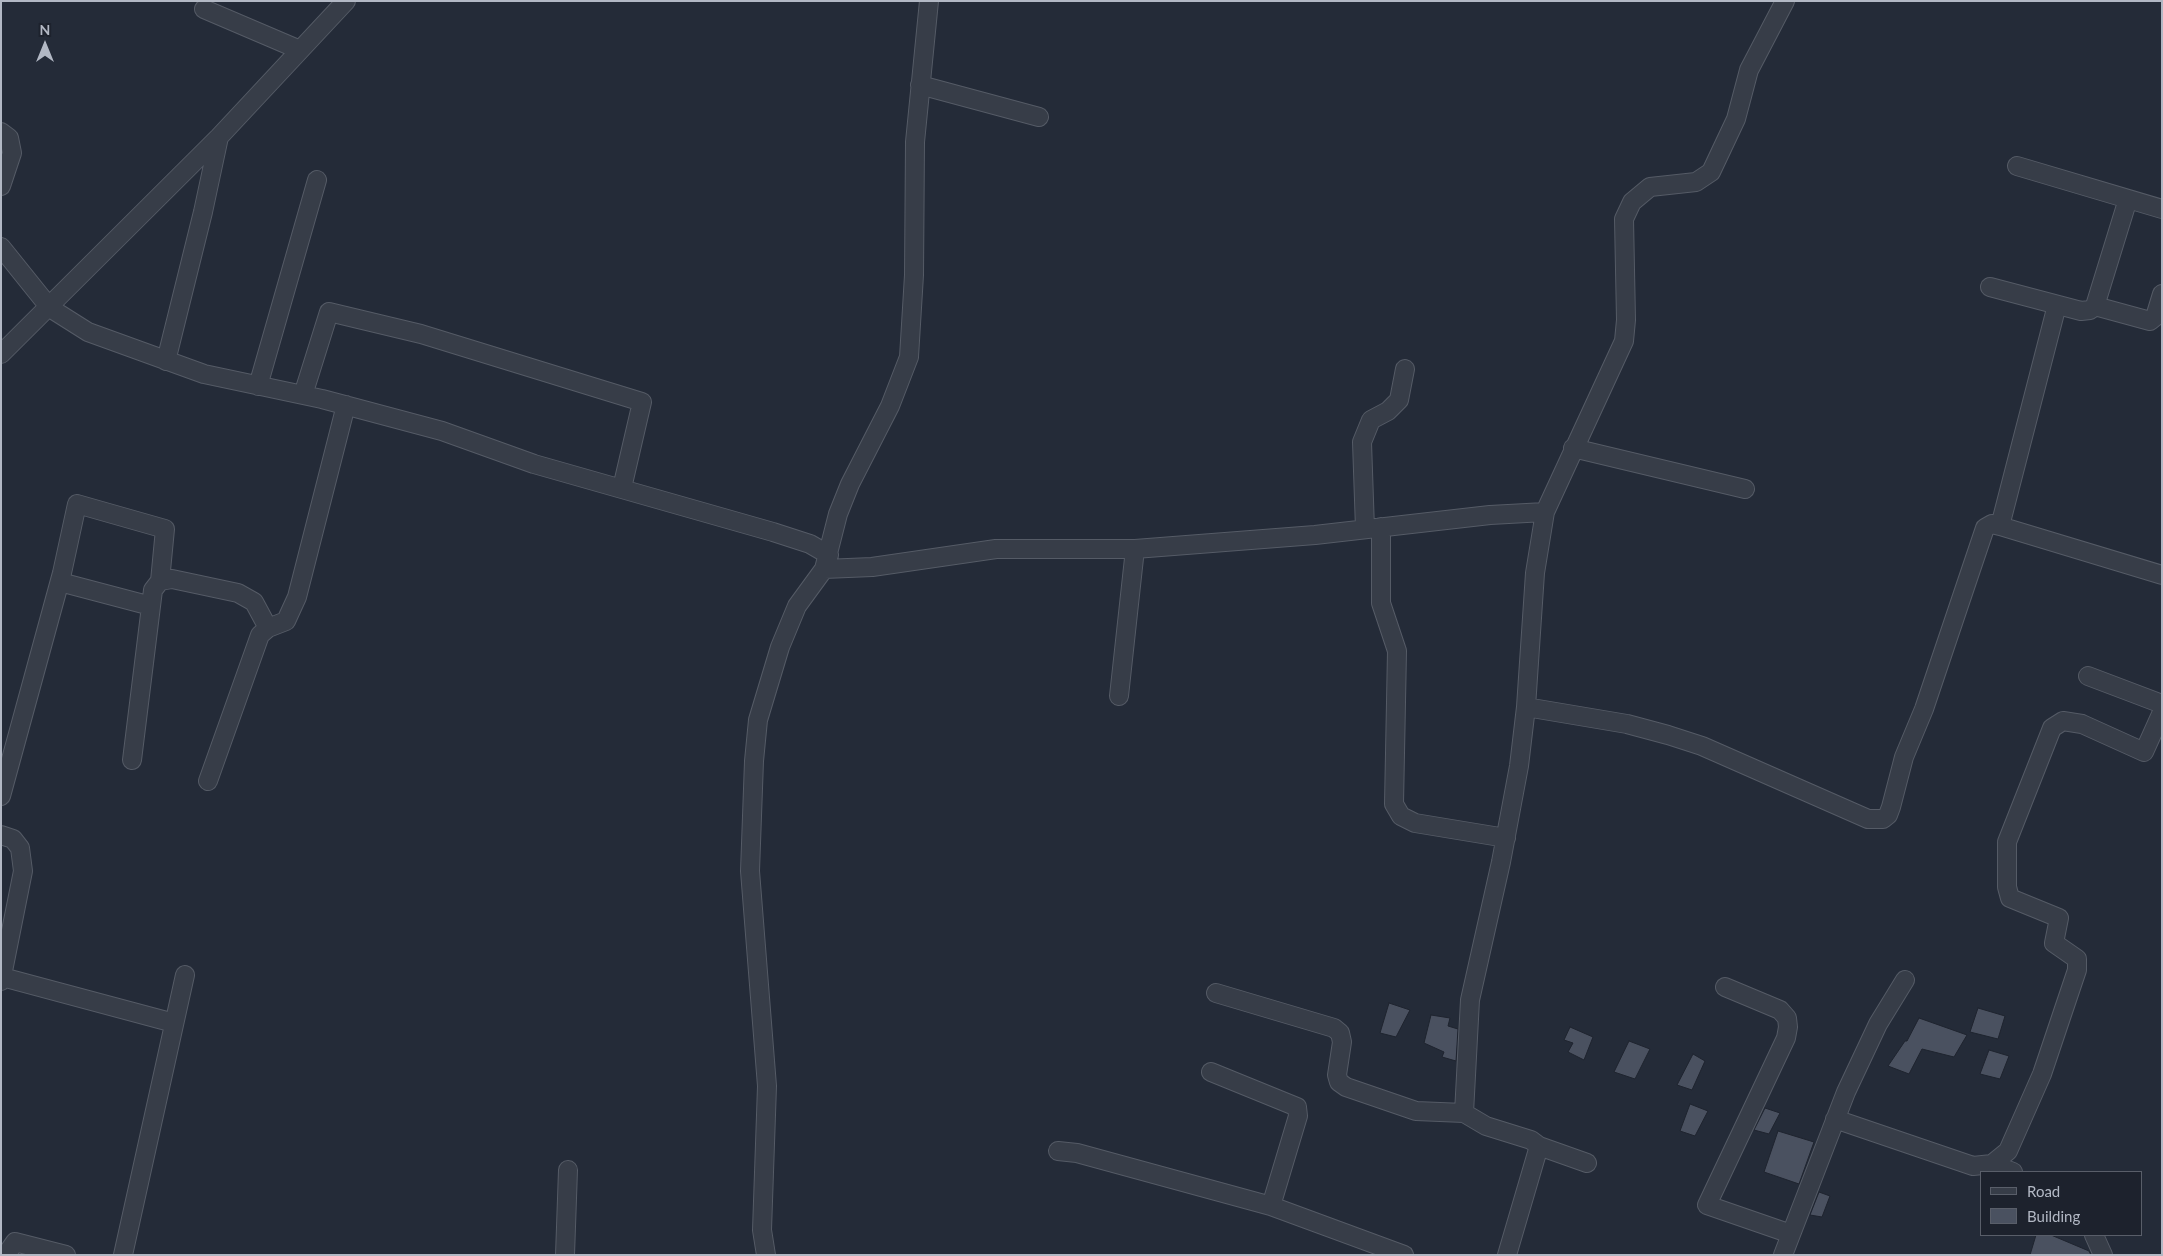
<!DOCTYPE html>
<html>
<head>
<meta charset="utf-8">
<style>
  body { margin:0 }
  #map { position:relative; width:2163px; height:1256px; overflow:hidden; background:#242b38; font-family:Lato,sans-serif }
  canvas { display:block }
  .frame { position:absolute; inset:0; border:2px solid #b2b8c4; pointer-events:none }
  .legend { position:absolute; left:1980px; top:1171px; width:162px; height:65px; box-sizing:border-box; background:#1d222d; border:1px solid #595e69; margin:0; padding:6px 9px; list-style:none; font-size:15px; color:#b2b8c4 }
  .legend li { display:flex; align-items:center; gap:10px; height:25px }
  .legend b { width:25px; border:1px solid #595e69 }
  .north { position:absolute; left:20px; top:20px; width:50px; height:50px; -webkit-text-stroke:4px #1d222d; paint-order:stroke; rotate:0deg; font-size:14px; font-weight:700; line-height:20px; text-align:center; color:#b2b8c4 }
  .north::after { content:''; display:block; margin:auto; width:18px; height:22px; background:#b2b8c4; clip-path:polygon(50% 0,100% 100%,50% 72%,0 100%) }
</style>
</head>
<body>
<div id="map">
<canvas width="2163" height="1256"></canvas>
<div class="frame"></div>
<ul class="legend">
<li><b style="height:6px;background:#373d48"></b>Road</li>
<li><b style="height:14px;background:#4a5160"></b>Building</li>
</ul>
<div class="north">N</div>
</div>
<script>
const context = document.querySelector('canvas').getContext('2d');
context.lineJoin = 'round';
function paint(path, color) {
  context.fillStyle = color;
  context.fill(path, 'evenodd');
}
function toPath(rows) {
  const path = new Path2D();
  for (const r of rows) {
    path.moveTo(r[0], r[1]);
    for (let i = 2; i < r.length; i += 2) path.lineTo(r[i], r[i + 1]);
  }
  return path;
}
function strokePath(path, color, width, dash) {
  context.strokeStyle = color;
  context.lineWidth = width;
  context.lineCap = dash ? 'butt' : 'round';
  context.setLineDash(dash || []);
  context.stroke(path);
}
const building = toPath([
  [1389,1003,1410,1010,1396,1037,1380,1033,1389,1003],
  [1978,1008,2005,1016,1998,1039,1970,1032,1978,1008],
  [1431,1015,1450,1018,1448,1026,1458,1029,1456,1061,1442,1057,1444,1052,1424,1043,1431,1015],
  [1919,1018,1967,1035,1954,1057,1922,1049,1909,1074,1888,1066,1905,1041,1907,1041,1919,1018],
  [1570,1027,1593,1037,1584,1060,1568,1052,1573,1043,1564,1040,1570,1027],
  [1629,1041,1650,1049,1635,1079,1614,1072,1629,1041],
  [1989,1050,2009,1056,2000,1079,1980,1074,1989,1050],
  [1693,1054,1705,1061,1692,1090,1677,1085,1693,1054],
  [1690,1104,1708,1111,1695,1136,1680,1131,1690,1104],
  [1765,1108,1780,1113,1769,1134,1754,1130,1765,1108],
  [1778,1131,1814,1142,1799,1184,1764,1172,1778,1131],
  [1819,1192,1830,1196,1822,1217,1810,1215,1819,1192],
  [2036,1235,2051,1235,2089,1251,2091,1255,2030,1255,2036,1235]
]);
paint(building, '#4a5160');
strokePath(building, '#1f242f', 1);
const street = toPath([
  [204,9,300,50],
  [920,85,1039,117],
  [1,132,9,138,12,153,1,186],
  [2017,166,2162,209],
  [1,247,50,308,88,332,204,374,322,399,442,431,534,464,773,532,810,544,829,555],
  [1990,287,2081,311,2090,310,2095,306,2128,199],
  [2095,306,2150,321,2155,317,2162,294],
  [1,354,219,137,346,1],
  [166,361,203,212,219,137],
  [258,386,317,180],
  [303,395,329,312,421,334,642,402,622,488],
  [1573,448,1745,489],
  [2000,526,2162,575],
  [1381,527,1381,603,1397,651,1394,804,1401,816,1415,823,1506,838],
  [1365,529,1362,442,1371,420,1388,411,1399,400,1405,369],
  [824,569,872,567,996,549,1135,549,1315,535,1490,515,1545,512],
  [60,582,151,606],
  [2088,676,2162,704],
  [1119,696,1135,549],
  [1526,707,1627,724,1668,735,1702,746,1868,819,1883,819,1888,815,1891,807,1904,757,1924,709,1985,528,1992,524,2000,526,2057,305],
  [132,760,153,590,160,581,172,579,238,593,254,602,268,628],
  [208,781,260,635,268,628,286,621,297,597,346,405],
  [1,796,62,573,77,504,165,529,160,581],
  [1,835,13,839,20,848,23,871,1,981],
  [2,977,174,1023],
  [1725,987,1780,1010,1787,1018,1788,1027,1786,1038,1707,1205,1791,1234],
  [1216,993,1334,1028,1340,1033,1342,1042,1337,1075,1339,1082,1346,1087,1416,1111,1464,1113],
  [1211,1072,1297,1107,1298,1116,1271,1206],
  [1835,1119,1973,1166,1992,1164,2008,1151,2042,1074,2077,970,2077,959,2054,943,2059,918,2010,898,2007,887,2007,842,2052,728,2063,721,2082,724,2144,752,2162,712],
  [1539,1146,1587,1163],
  [1058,1151,1077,1153,1271,1206,1404,1255],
  [1992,1164,2013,1172],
  [2094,1235,2103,1255],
  [6,1255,15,1242,66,1255],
  [123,1255,185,975],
  [565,1255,568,1170],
  [766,1255,762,1230,767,1086,750,871,754,761,758,720,780,647,797,606,824,569,838,514,850,484,890,406,909,357,914,275,915,142,929,1],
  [1507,1255,1539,1146,1531,1140,1486,1126,1464,1113,1470,1000,1501,862,1519,766,1526,707,1535,573,1545,512,1624,341,1626,320,1624,219,1632,202,1650,187,1696,182,1711,172,1736,119,1749,70,1785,1],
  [1783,1255,1846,1092,1878,1024,1905,980]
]);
strokePath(street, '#555b66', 20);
strokePath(street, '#373d48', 18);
</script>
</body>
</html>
